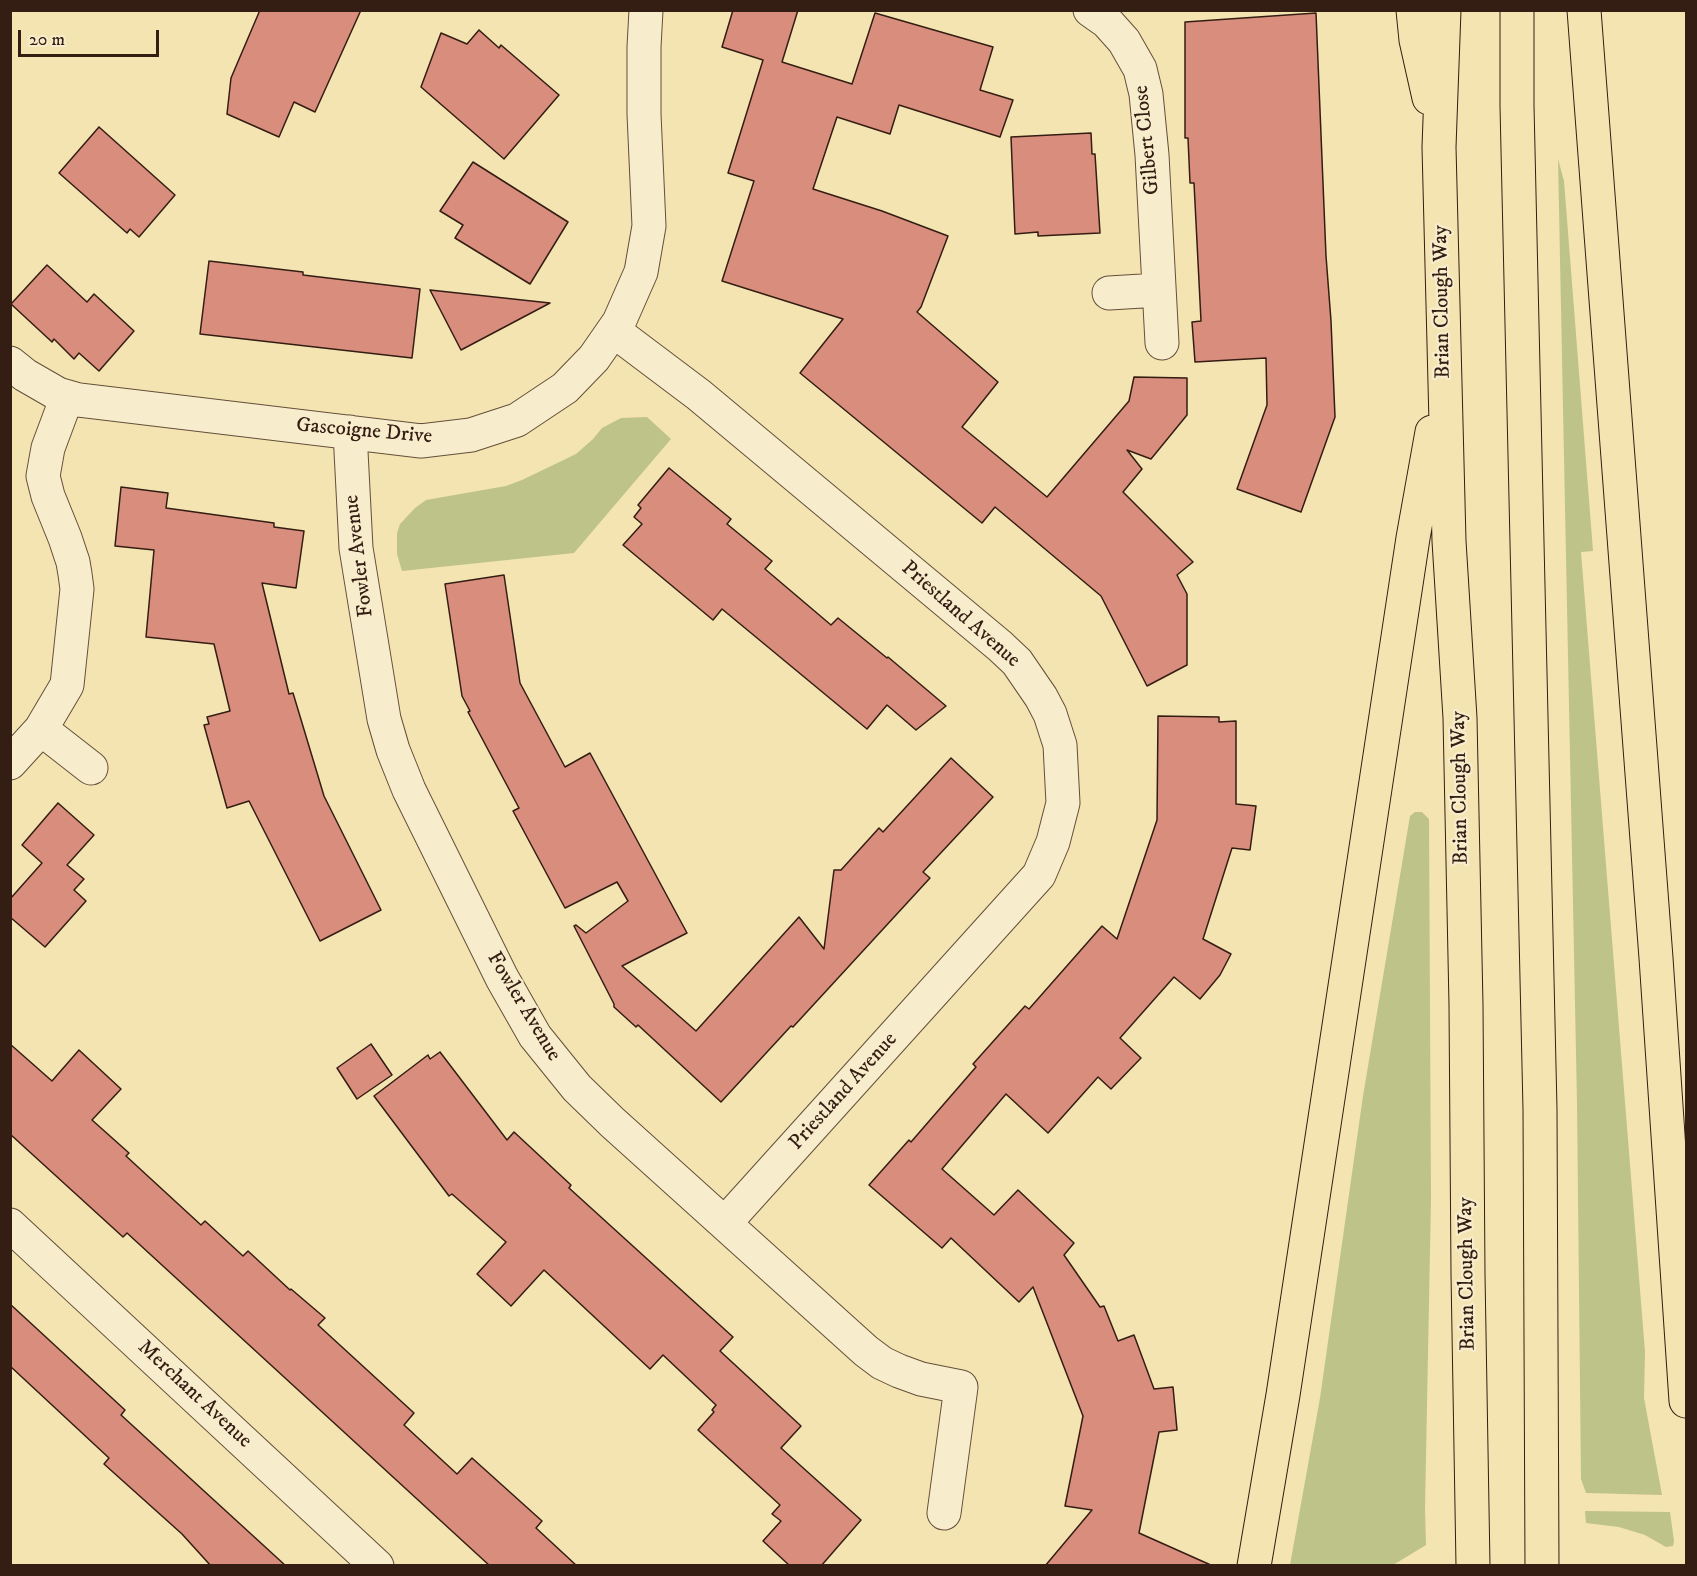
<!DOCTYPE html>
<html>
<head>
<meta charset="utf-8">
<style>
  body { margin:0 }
  #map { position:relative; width:1697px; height:1576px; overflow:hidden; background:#f3e4b1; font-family:"IM FELL DW Pica",serif }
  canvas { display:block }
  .frame { position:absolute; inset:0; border:12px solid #341d13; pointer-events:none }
  .scale { position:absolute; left:18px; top:30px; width:141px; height:27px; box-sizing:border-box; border:3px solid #341d13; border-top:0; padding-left:8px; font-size:18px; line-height:21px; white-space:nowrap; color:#341d13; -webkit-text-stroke:4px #f7edcc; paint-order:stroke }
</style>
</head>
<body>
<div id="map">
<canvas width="1697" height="1576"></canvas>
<div class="frame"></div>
<div class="scale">20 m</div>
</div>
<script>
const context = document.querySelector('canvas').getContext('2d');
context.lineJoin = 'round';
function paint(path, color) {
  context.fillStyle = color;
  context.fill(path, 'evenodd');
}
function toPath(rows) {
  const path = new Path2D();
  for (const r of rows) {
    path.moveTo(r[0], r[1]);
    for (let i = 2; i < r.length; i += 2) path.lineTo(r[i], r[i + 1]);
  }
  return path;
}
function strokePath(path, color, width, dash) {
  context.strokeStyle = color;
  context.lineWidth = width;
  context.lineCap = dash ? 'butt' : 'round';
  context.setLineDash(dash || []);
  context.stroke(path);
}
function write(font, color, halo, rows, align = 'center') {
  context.font = font + ' "IM FELL DW Pica",serif';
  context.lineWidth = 4.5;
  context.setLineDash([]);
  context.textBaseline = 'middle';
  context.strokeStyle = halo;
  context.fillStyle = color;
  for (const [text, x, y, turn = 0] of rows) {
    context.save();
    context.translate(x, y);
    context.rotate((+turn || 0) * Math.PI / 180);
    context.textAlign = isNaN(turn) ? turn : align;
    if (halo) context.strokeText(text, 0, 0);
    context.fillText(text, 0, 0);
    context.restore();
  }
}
paint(toPath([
  [1558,159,1564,181,1593,551,1581,552,1645,1352,1644,1398,1662,1495,1586,1493,1581,1479,1577,1103],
  [647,417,671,439,574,553,402,571,397,554,397,533,400,524,415,508,426,500,506,486,522,480,576,454,593,439,602,428,621,418],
  [1415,812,1422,812,1429,819,1431,1199,1425,1508,1426,1545,1393,1565,1290,1565,1320,1398,1363,1096,1410,816],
  [1585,1511,1670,1512,1674,1541,1673,1546,1666,1547,1645,1535,1619,1527,1586,1523]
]), '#bec389');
const building = toPath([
  [260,10,361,10,315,112,294,102,279,137,227,114,231,78,260,10],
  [733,10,798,10,782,62,852,84,875,13,993,47,980,90,1013,100,1000,137,899,105,890,134,837,117,813,189,882,211,948,236,921,307,917,312,998,382,962,427,1047,497,1129,401,1134,377,1187,378,1187,415,1151,459,1127,450,1142,469,1123,492,1193,562,1177,575,1187,594,1187,665,1147,686,1101,596,995,507,982,523,800,373,843,319,722,281,754,181,728,173,763,60,722,47,733,10],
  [1316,13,1326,256,1331,321,1335,417,1301,512,1237,489,1267,405,1266,358,1195,362,1192,322,1201,321,1194,183,1190,183,1188,138,1185,138,1185,22,1316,13],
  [479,30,499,48,501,45,559,95,504,159,421,87,441,33,467,44,479,30],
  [99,127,175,195,139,237,130,229,127,233,59,173,99,127],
  [1091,133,1092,154,1095,154,1100,233,1038,236,1038,232,1015,234,1011,137,1091,133],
  [473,162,568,222,530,284,455,238,463,225,440,211,473,162],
  [209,261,303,272,303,275,420,289,412,358,200,334,209,261],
  [47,265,87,302,94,294,134,331,99,371,79,353,74,359,54,339,52,342,11,304,47,265],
  [430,290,550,303,461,350,430,290],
  [669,468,731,519,727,524,772,561,765,569,831,625,838,618,887,658,888,657,946,706,916,730,887,705,867,729,722,609,713,620,623,545,642,524,634,517,641,508,638,505,669,468],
  [121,487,168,493,166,508,274,523,274,527,304,531,296,588,262,583,289,694,293,693,324,796,381,910,320,941,249,801,227,808,204,725,209,724,207,717,230,711,214,644,146,637,154,550,115,546,121,487],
  [504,575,520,683,565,767,590,753,687,933,622,966,696,1031,799,917,824,949,834,870,841,870,879,828,883,832,951,758,993,797,923,872,930,878,793,1027,791,1026,721,1102,638,1025,636,1027,614,1007,614,1004,574,926,576,925,586,933,628,901,617,882,565,908,513,811,519,808,468,712,470,711,462,696,445,584,504,575],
  [1158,716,1219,717,1219,722,1236,721,1236,804,1256,806,1250,850,1232,848,1203,939,1231,954,1220,975,1200,999,1174,977,1120,1038,1141,1058,1111,1089,1098,1077,1048,1133,1006,1094,942,1169,994,1215,1018,1190,1074,1243,1064,1255,1100,1307,1104,1306,1118,1341,1134,1335,1154,1389,1173,1387,1177,1430,1159,1432,1139,1533,1213,1566,1045,1566,1092,1510,1065,1506,1083,1416,1033,1287,1019,1302,951,1238,942,1248,869,1185,909,1140,911,1142,976,1067,973,1064,998,1036,1025,1006,1029,1009,1102,926,1117,939,1157,820,1158,716],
  [58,803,94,835,67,865,84,879,74,890,86,901,45,947,10,917,10,899,42,863,22,845,58,803],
  [10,1044,52,1081,79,1050,121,1089,92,1120,129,1153,126,1156,201,1225,205,1221,243,1256,248,1251,290,1290,291,1289,325,1318,318,1325,414,1413,404,1425,457,1474,472,1458,542,1521,536,1528,577,1566,490,1566,127,1233,123,1237,10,1134,10,1044],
  [371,1044,392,1075,357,1099,337,1068,371,1044],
  [440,1052,507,1140,514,1132,571,1185,569,1188,733,1337,720,1351,801,1426,781,1448,861,1520,821,1566,790,1566,763,1541,781,1521,772,1514,780,1505,698,1430,714,1412,712,1410,716,1405,663,1355,650,1369,544,1270,511,1306,477,1274,506,1242,452,1194,449,1196,374,1096,428,1055,430,1059,440,1052],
  [10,1304,125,1410,121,1415,286,1566,211,1566,182,1534,104,1464,109,1458,10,1366,10,1304]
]);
paint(building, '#d98d7c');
strokePath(building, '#341d13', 1.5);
const minor = toPath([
  [1090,10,1107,22,1124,41,1140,69,1146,94,1152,155,1162,343],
  [1109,293,1159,290],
  [614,331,699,395,1000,646,1017,662,1041,697,1050,714,1060,745,1063,803,1053,842,1039,875,725,1223],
  [10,363,25,375,58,394,79,400,421,441,471,435,517,420,565,388,594,358,619,322,641,272,649,226,644,114,644,47,646,10],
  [350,432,356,548,384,719,393,750,409,790,502,978,535,1036,577,1088,612,1122,866,1351,882,1363,899,1371,921,1379,961,1387,944,1513],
  [41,729,91,768],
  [10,763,41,729,67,685,77,589,75,574,73,562,65,538,48,496,43,476,48,448,67,397],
  [10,1225,377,1566]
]);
const highway = toPath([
  [1413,10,1416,40,1429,98],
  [1444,10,1439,147,1449,541,1460,718,1466,1005,1468,1274,1473,1566],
  [1517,10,1517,106,1540,1109,1542,1566],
  [1584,10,1656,958,1686,1401],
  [1254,1566,1283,1395,1413,538,1432,432]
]);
strokePath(minor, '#644f3a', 35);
strokePath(highway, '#341d13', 35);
strokePath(minor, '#f7edcc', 33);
strokePath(highway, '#f3e4b1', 33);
write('21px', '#341d13', '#f7edcc', [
  ["Gilbert Close",1148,140,-96],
  ["Brian Clough Way",1443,302,-91],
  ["Gascoigne Drive",364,432,5],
  ["Fowler Avenue",360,556,-97],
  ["Priestland Avenue",960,615,41],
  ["Brian Clough Way",1461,788,-91],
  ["Fowler Avenue",523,1007,59],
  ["Priestland Avenue",844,1092,-48],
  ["Brian Clough Way",1468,1274,-91],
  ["Merchant Avenue",194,1395,43]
]);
</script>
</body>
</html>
